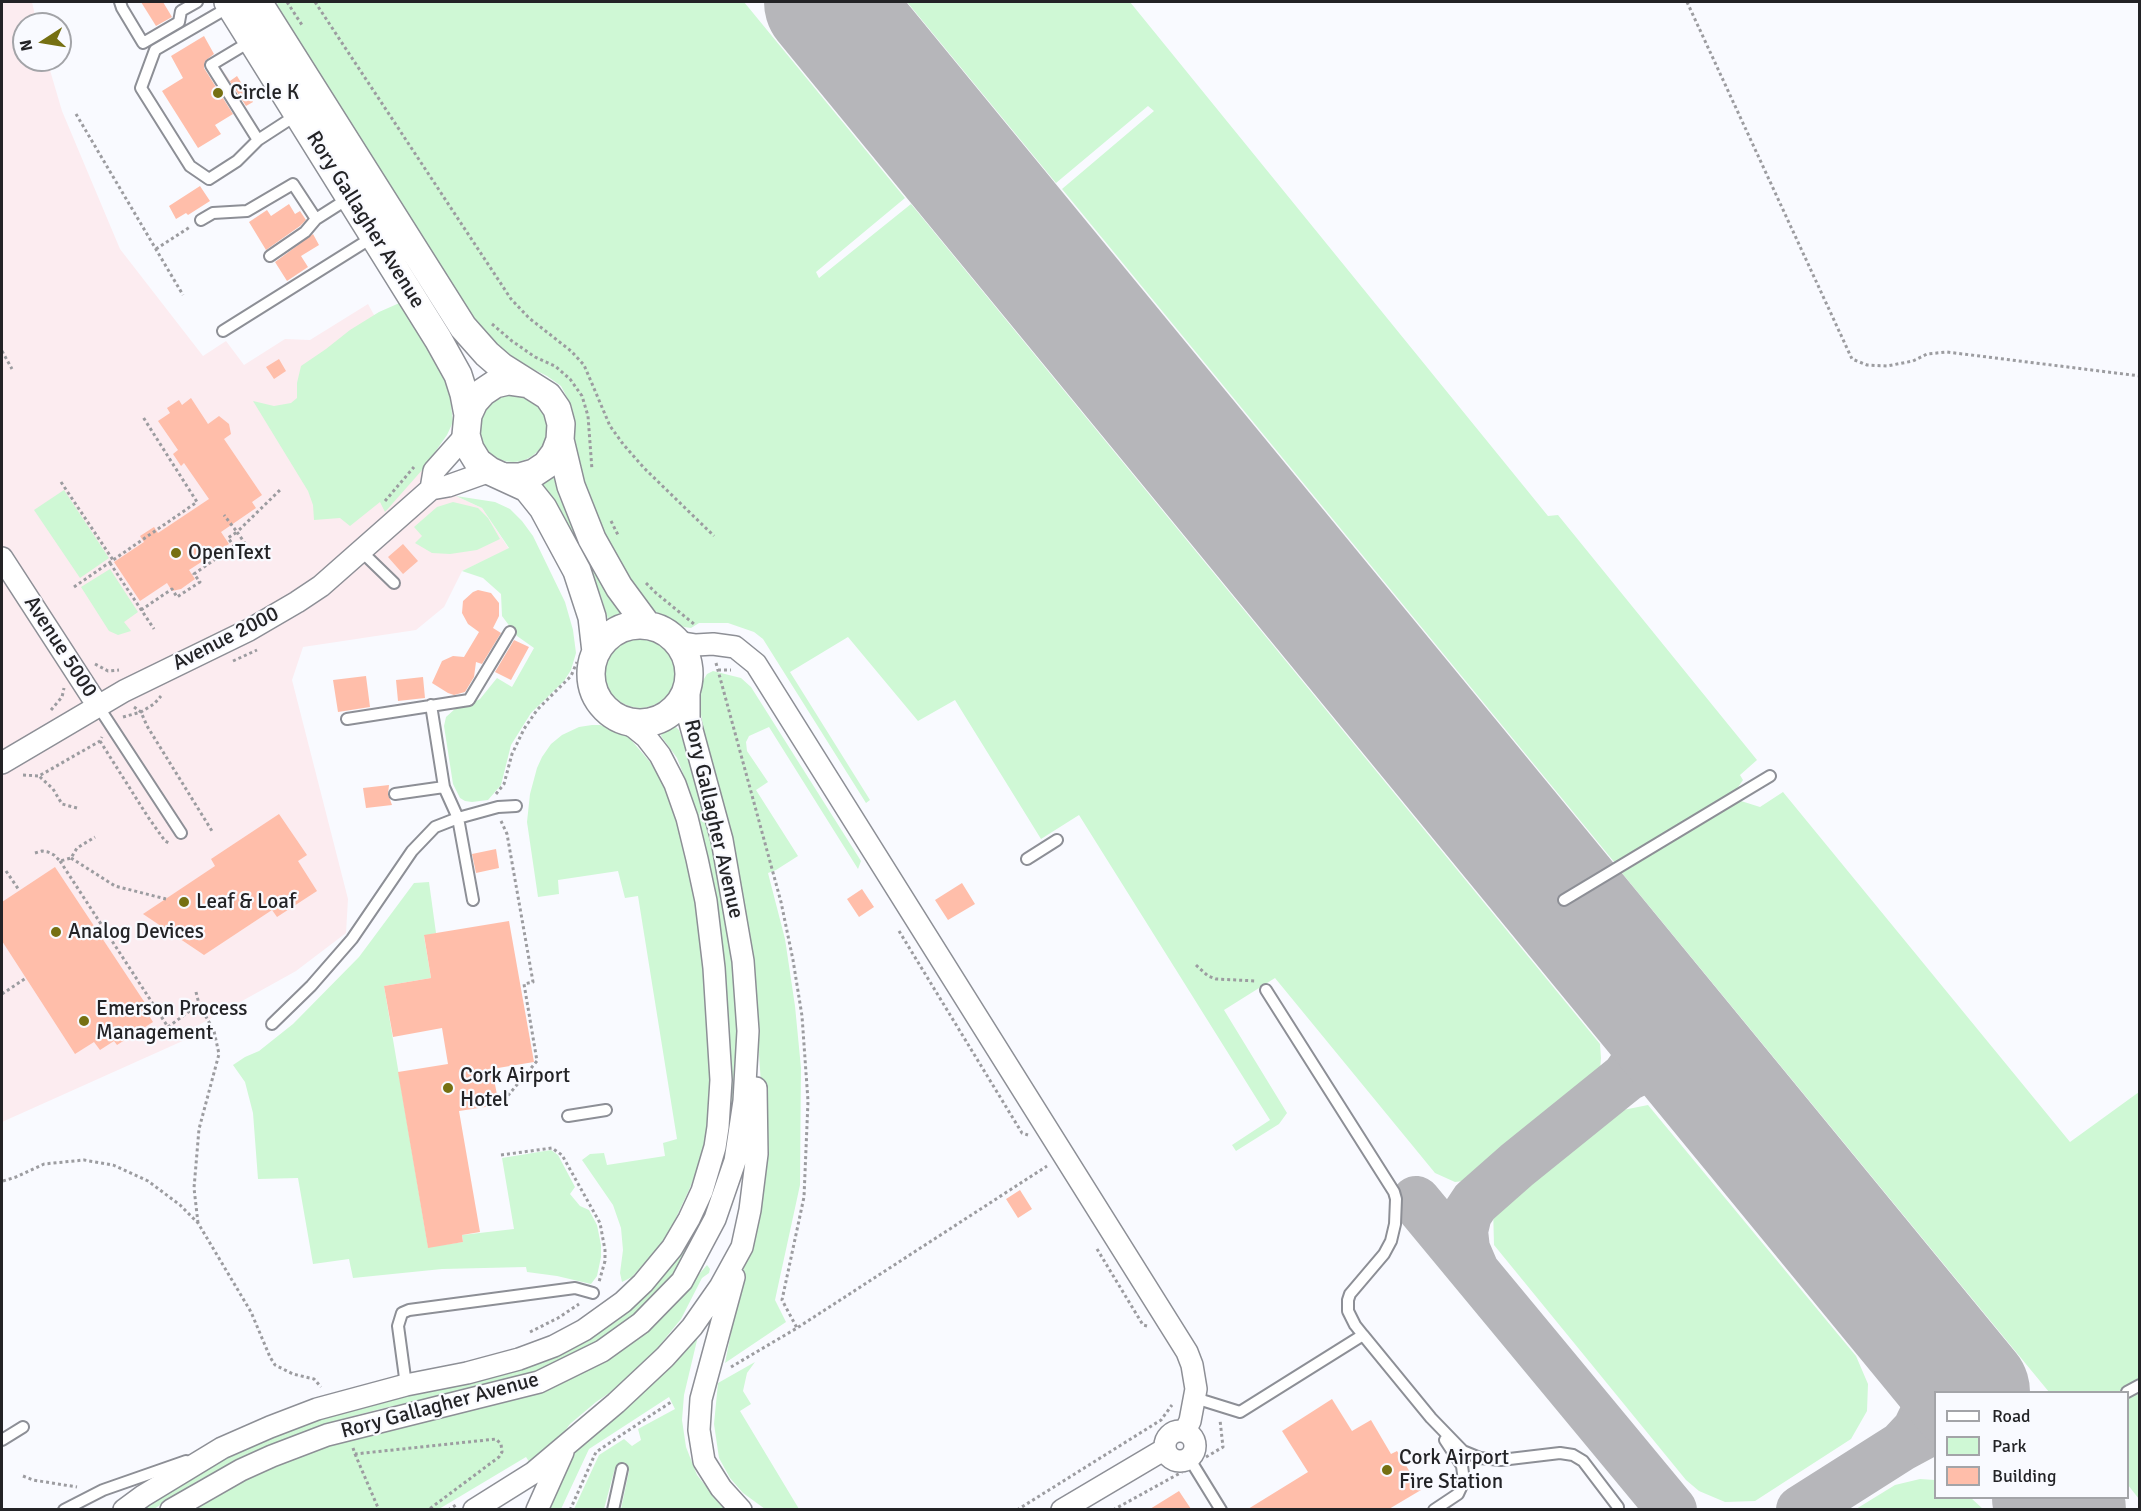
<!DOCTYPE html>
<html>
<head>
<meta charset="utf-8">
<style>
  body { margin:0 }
  #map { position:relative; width:2141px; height:1511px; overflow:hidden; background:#f9faff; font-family:Signika,sans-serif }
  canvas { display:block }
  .frame { position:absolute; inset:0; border:3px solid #232326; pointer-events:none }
  .legend { position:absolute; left:1934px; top:1391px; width:195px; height:108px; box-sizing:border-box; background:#f9faff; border:2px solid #a3a4a8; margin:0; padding:8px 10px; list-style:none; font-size:18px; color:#232326 }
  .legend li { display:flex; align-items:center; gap:12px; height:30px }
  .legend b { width:30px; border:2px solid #a3a4a8 }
  .north { position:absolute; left:12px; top:12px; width:60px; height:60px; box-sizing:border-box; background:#f9faff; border:2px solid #a3a4a8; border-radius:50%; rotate:258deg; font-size:16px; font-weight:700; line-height:24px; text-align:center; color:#232326 }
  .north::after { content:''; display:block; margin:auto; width:21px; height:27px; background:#767012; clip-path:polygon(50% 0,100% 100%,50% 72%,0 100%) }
</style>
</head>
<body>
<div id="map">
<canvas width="2141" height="1511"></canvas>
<div class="frame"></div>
<ul class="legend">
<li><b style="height:8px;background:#fff"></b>Road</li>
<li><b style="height:16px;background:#cff8d5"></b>Park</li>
<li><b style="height:16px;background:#ffbeaa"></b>Building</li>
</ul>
<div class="north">N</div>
</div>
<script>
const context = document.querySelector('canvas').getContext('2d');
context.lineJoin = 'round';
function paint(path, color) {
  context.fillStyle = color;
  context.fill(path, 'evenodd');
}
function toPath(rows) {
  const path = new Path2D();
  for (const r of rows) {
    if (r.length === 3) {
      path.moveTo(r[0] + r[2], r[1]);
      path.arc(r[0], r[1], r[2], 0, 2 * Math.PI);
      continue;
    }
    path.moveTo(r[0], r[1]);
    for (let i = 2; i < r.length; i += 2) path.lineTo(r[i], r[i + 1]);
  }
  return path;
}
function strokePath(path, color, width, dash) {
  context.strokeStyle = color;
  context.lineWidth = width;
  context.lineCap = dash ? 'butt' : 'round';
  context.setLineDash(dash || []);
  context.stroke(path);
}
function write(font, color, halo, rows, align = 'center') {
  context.font = font + ' Signika,sans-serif';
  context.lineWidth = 4.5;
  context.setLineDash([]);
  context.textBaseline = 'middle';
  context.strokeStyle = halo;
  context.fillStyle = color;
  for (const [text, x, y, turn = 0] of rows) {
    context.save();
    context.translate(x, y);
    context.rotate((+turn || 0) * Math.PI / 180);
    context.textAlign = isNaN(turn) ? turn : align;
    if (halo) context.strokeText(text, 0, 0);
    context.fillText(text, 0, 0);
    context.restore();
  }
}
paint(toPath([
  [2,2,32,2,37,24,24,24,24,60,47,60,62,111,120,249,203,356,226,341,244,365,285,339,310,340,368,304,422,402,421,451,456,496,482,508,509,549,462,571,444,607,416,630,303,647,292,680,348,899,346,933,296,971,197,1026,196,1035,2,1122]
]), '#fcecf0');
paint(toPath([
  [278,2,744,2,905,198,816,272,819,278,911,204,1600,1044,1601,1058,1600,1070,1596,1079,1472,1180,1455,1182,1435,1173,1275,978,1224,1010,1287,1113,1279,1124,1236,1151,1232,1145,1270,1120,1079,815,1041,839,955,700,918,721,848,637,790,672,870,800,866,803,763,639,754,632,728,623,699,623,691,628,684,627,660,616,640,596,618,566,578,472,572,407,561,386,547,376,523,364,494,343,462,304,276,7],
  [907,2,1130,2,1548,516,1558,515,1757,760,1740,775,1743,780,1734,793,1615,863,1062,189,1154,111,1148,106,1056,183],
  [404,301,424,332,449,388,453,422,447,435,423,469,385,512,380,502,350,526,340,518,314,520,313,505,308,491,253,401,274,406,291,403,297,398,297,383,301,366,326,349,350,330,379,312],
  [513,428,34],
  [553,475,559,497,580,538,574,541,551,496,542,484],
  [64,490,109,558,80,578,34,510],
  [456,496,495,502,510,509,522,521,533,536,565,602,573,630,576,653,571,670,564,681,531,713,511,745,501,785,488,800,472,802,465,801,460,798,453,784,444,726,446,717,456,708,466,706,480,699,497,678,512,687,534,648,517,636,502,616,501,594,483,578,462,571,509,548,482,508],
  [453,502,478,508,488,518,500,539,477,550,450,554,432,553,415,543,422,536,414,527,437,507],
  [594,562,624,612,621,616,611,621,608,619,601,596,587,566],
  [110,569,138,612,124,622,131,631,118,635,109,631,81,587],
  [640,673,35],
  [713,671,741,678,751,687,861,861,858,869,769,727,749,736,746,742,747,751,768,782,756,790,798,856,776,870,768,873,785,939,795,1006,801,1068,800,1185,775,1300,786,1322,725,1363,754,1216,764,1127,753,968,743,894,728,822,705,737,700,709,701,684,707,674],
  [673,724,679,730,700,791,729,919,739,1045,740,1098,711,1213,680,1265,654,1297,621,1325,588,1350,555,1366,518,1379,380,1409,335,1421,273,1445,199,1480,154,1509,138,1510,201,1469,298,1426,343,1411,417,1391,501,1373,545,1361,589,1339,704,1208,721,1166,728,1117,704,847,691,794,677,758,661,736,663,730],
  [592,725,600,725,626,734,650,762,662,782,678,821,694,886,704,951,709,1049,709,1100,707,1128,702,1158,689,1190,666,1239,632,1277,622,1282,620,1273,623,1250,621,1228,613,1205,582,1160,590,1154,604,1153,607,1165,665,1156,663,1143,677,1139,638,896,625,898,618,871,558,880,559,894,538,897,527,822,530,794,537,768,542,757,551,744,562,735,579,727],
  [1783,792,2070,1142,2139,1092,2139,1379,2118,1392,2049,1392,1622,873,1732,805,1741,801,1760,807],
  [429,882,436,933,424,936,431,978,384,986,428,1247,463,1242,462,1235,514,1229,502,1158,551,1150,558,1155,575,1187,570,1194,580,1206,589,1210,597,1225,601,1245,601,1257,597,1276,591,1284,557,1276,527,1272,526,1267,442,1269,353,1278,349,1259,313,1264,298,1178,258,1179,253,1113,245,1082,233,1065,245,1057,259,1051,293,1024,359,957,414,883],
  [1648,1105,1856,1356,1868,1384,1867,1411,1851,1439,1755,1501,1725,1502,1699,1491,1686,1480,1494,1245,1493,1207,1613,1112],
  [707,1265,710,1269,709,1273,702,1278,681,1319,651,1356,621,1385,596,1402,570,1424,550,1451,530,1463,526,1457,439,1509,188,1510,237,1483,284,1461,337,1442,511,1401,567,1381,617,1354,640,1337,662,1317],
  [698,1336,684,1395,682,1420,686,1447,697,1475,724,1509,621,1509,629,1471,615,1468,604,1509,574,1509,599,1455,624,1439,632,1446,641,1440,638,1429,675,1409,669,1397,589,1449,561,1509,547,1510,575,1450,668,1370],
  [755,1362,747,1373,743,1391,751,1404,740,1411,799,1509,765,1509,743,1493,730,1478,719,1458,714,1424,718,1383],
  [2139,1392,2139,1499,2128,1485,2128,1399],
  [1920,1479,1935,1480,1936,1498,1971,1498,1983,1509,1856,1509,1895,1485]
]), '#cff8d5');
strokePath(toPath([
  [1626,1077,1642,1069,1671,1065,1697,1073,1717,1086],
  [1416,1201,1672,1510],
  [1474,1270,1465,1249,1463,1231,1467,1214,1475,1202,1517,1165,1626,1077,1639,1059,1646,1033,1645,1022,1642,1004,1630,981],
  [1902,1446,1917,1430,1930,1403,1931,1369,1928,1355,1916,1329],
  [1801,1510,1902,1446,1928,1432,1936,1431]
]), '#b6b6ba', 50);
strokePath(toPath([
  [826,2,1968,1392],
  [2054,1498,2064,1510]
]), '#b6b6ba', 124);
paint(toPath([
  [141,2,163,2,172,17,156,26],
  [204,36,214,54,205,61,204,68,233,114,215,125,221,134,198,148,162,91,183,78,171,56],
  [221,68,230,81,237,76,253,102,246,106],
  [200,186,210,201,188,215,186,213,176,219,169,206],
  [289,204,295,214,300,211,306,220,300,226,266,250,249,222,267,210,271,216],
  [313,234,319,245,301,256,308,267,287,281,275,262],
  [279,359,286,371,274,379,266,367],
  [191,398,208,424,219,416,229,424,231,434,224,439,262,495,252,502,256,508,221,532,229,544,189,570,195,579,181,589,172,591,167,583,140,601,114,562,144,542,140,536,154,527,158,533,209,499,184,463,181,466,173,454,178,450,158,421,170,413,167,408,179,400,182,405],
  [403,544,418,561,403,574,388,557],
  [478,590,491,593,499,603,499,616,493,628,501,633,482,664,476,662,474,677,465,692,454,695,448,693,432,683,442,661,453,656,464,657,479,632,468,624,462,613,463,601,473,592],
  [514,640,529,647,511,680,495,672],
  [366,676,370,707,338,712,333,680],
  [423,677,425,698,398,701,396,680],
  [389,785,388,794,392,805,366,808,363,788],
  [279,814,307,855,298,861,317,891,277,917,272,910,204,955,143,914,215,866,211,859],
  [496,849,499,868,476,873,472,854],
  [55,867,147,1006,144,1008,153,1022,117,1045,114,1041,100,1050,94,1042,75,1054,2,941,2,902],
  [962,883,975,904,948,920,935,900],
  [862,889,874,907,859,917,847,899],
  [509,921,534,1062,492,1069,499,1105,459,1111,480,1232,462,1235,463,1242,428,1248,398,1072,448,1064,442,1028,393,1037,384,986,431,978,424,935],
  [1020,1190,1032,1209,1018,1218,1006,1199],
  [1332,1399,1352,1431,1371,1420,1391,1454,1397,1451,1421,1490,1389,1509,1248,1509,1308,1472,1282,1431],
  [1179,1491,1191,1509,1150,1509]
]), '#ffbeaa');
const service = toPath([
  [120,2,122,8,143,43,179,22,181,11,197,2],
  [231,6,155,50,141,88,190,166,209,179,237,161,258,140,211,65,251,41],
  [258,140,298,114],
  [316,219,349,198],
  [201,220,213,213,247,211,293,184,316,219,305,232,270,256],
  [223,331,373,237],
  [360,550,394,583],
  [98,706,181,833],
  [347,719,469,700,510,632],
  [444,787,458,818,473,900],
  [395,794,444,787,431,705],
  [1027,859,1057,840],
  [1564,900,1770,776],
  [1266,990,1394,1192,1396,1199,1395,1224,1391,1241,1384,1254,1350,1294,1348,1300,1348,1311,1355,1325,1363,1335],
  [272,1024,311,986,352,939,412,851,435,827,458,818,498,807,516,806],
  [568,1116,606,1110],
  [406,1385,398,1326,402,1313,409,1310,575,1288,593,1293],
  [2127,1392,2140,1385],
  [1195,1398,1240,1412,1363,1335,1431,1418,1463,1451,1480,1458,1501,1460,1560,1453,1573,1455,1583,1461,1618,1507,1618,1510],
  [2,1440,23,1427],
  [1189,1458,1221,1510],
  [64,1510,103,1490,186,1461],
  [613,1510,622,1469],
  [1434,1510,1458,1494,1464,1481,1462,1466,1445,1440]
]);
const minor = toPath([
  [431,489,434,471,466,435],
  [431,489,448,486,490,471],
  [2,558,98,706],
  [677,642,696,645,713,644,735,647,756,664,1187,1352,1192,1365,1196,1389,1190,1421,1185,1431],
  [2,763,124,691,249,630,297,602,321,586,431,489],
  [734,1277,701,1399,699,1430,704,1461,721,1488,741,1510],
  [1180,1446,15],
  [124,1510,143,1496,222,1448,270,1427,317,1409,406,1385,467,1373,519,1359,554,1346,584,1330,623,1302,643,1283,672,1248,689,1219,702,1191,715,1147,718,1127,721,1080,714,968,706,901,697,859,687,818,675,784,660,755,646,737,625,720],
  [171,1510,241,1470,272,1456,327,1435,539,1382,602,1351,641,1323,682,1281,715,1219,735,1161,744,1101,748,1031,743,961,722,840,689,719,689,676],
  [474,1510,533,1473,616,1403,665,1357,692,1327,720,1287,742,1247,750,1210,757,1154,756,1088],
  [537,1510,563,1452],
  [1062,1510,1165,1449]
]);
const tertiary = toPath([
  [228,2,438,339,458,375,464,394,468,415],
  [258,2,463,327,487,354,502,367,548,396,557,409,561,424,560,440,571,486,592,539,619,587,647,625],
  [529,384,508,381,495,384,483,392,474,402,468,415,466,435,470,449,478,462,490,471,527,488,543,508,577,571,592,617,596,652],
  [506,477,520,477,534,473,546,465,555,453,560,440],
  [640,674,49]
]);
strokePath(service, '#8d8f96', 14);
strokePath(minor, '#8d8f96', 24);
strokePath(tertiary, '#8d8f96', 30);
strokePath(toPath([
  [287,2,302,25],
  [315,2,511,299,529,318,571,351,584,365,610,426,623,444,644,468,714,536],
  [1687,2,1852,359,1867,365,1887,366,1913,361,1927,354,1947,352,2140,376],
  [76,114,183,295],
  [156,249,190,227],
  [492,324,512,341,535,357,555,366,570,379,582,396,588,416,592,470],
  [2,351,12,369],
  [61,482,113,560],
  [385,501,414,467],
  [611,521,619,537],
  [256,559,237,532,282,488],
  [110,563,154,629],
  [646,583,656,593,694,624],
  [74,587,197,502,143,417],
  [141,610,172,589,177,597,200,582,194,574,234,546,228,538,237,532,224,515],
  [233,661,257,650],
  [716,663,781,902,793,960,802,1016,808,1101,804,1197,782,1300,797,1328],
  [95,664,108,671,119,670],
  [718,670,731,670],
  [134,707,141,712,147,726,212,831],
  [51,710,62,697,64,688],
  [123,717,141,712,154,704,161,696],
  [100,741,148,817,165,841,169,843],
  [23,775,39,776],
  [496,794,504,784,512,754,524,729,537,710,571,676,577,662],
  [77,808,62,804,53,789,39,776,100,741,102,737],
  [501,821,507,834,533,982,524,984,537,1061,505,1099],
  [35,853,42,851,48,852,54,855,60,861,71,858,77,848,95,837],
  [71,858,115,886,166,899],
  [60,861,168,1027,199,1004,196,992],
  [6,871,19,890],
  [899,931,1022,1133,1028,1135],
  [1196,965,1208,976,1216,979,1256,981],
  [2,994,26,978],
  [501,1155,552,1148,562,1155,600,1223,605,1250,605,1261,599,1282],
  [3,1181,16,1177,44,1164,84,1160,113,1165,148,1181,180,1205,198,1223,251,1312,270,1357,275,1365,293,1374,314,1379,321,1387],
  [198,1223,194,1188,199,1129,219,1054,214,1031,199,1004],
  [1097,1249,1143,1325,1147,1326],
  [530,1332,558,1318,579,1304],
  [731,1367,797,1328,1047,1166],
  [353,1448,355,1454,496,1439,501,1444,502,1452,499,1457,428,1510],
  [355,1454,379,1510],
  [1206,1457,1223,1447,1220,1420],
  [23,1476,33,1480,77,1487],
  [448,1510,456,1505],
  [570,1510,596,1452,671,1402],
  [1017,1510,1161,1420,1172,1405],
  [1113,1510,1182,1472]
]), '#9c9ca0', 3, [3, 3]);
strokePath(service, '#fff', 10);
strokePath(minor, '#fff', 21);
strokePath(tertiary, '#fff', 27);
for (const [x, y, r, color] of [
  [218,93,6,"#767012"],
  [176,553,6,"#767012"],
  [184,902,6,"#767012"],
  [56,932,6,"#767012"],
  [84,1021,6,"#767012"],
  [448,1088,6,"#767012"],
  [1387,1470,6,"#767012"]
]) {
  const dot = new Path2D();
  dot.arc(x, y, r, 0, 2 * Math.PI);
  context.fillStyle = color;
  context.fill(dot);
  strokePath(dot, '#f9faff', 2);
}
write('21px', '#232326', '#f9faff', [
  ["Circle K",230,93],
  ["OpenText",188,553],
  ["Leaf & Loaf",196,902],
  ["Analog Devices",68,932],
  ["Emerson Process",96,1009],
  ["Management",96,1033],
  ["Cork Airport",460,1076],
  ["Hotel",460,1100],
  ["Cork Airport",1399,1458],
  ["Fire Station",1399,1482]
], 'left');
write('21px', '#232326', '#f9faff', [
  ["Rory Gallagher Avenue",365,220,58],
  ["Avenue 2000",226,639,-27],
  ["Avenue 5000",60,647,57],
  ["Rory Gallagher Avenue",713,819,77],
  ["Rory Gallagher Avenue",440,1406,-15]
]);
</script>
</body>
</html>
